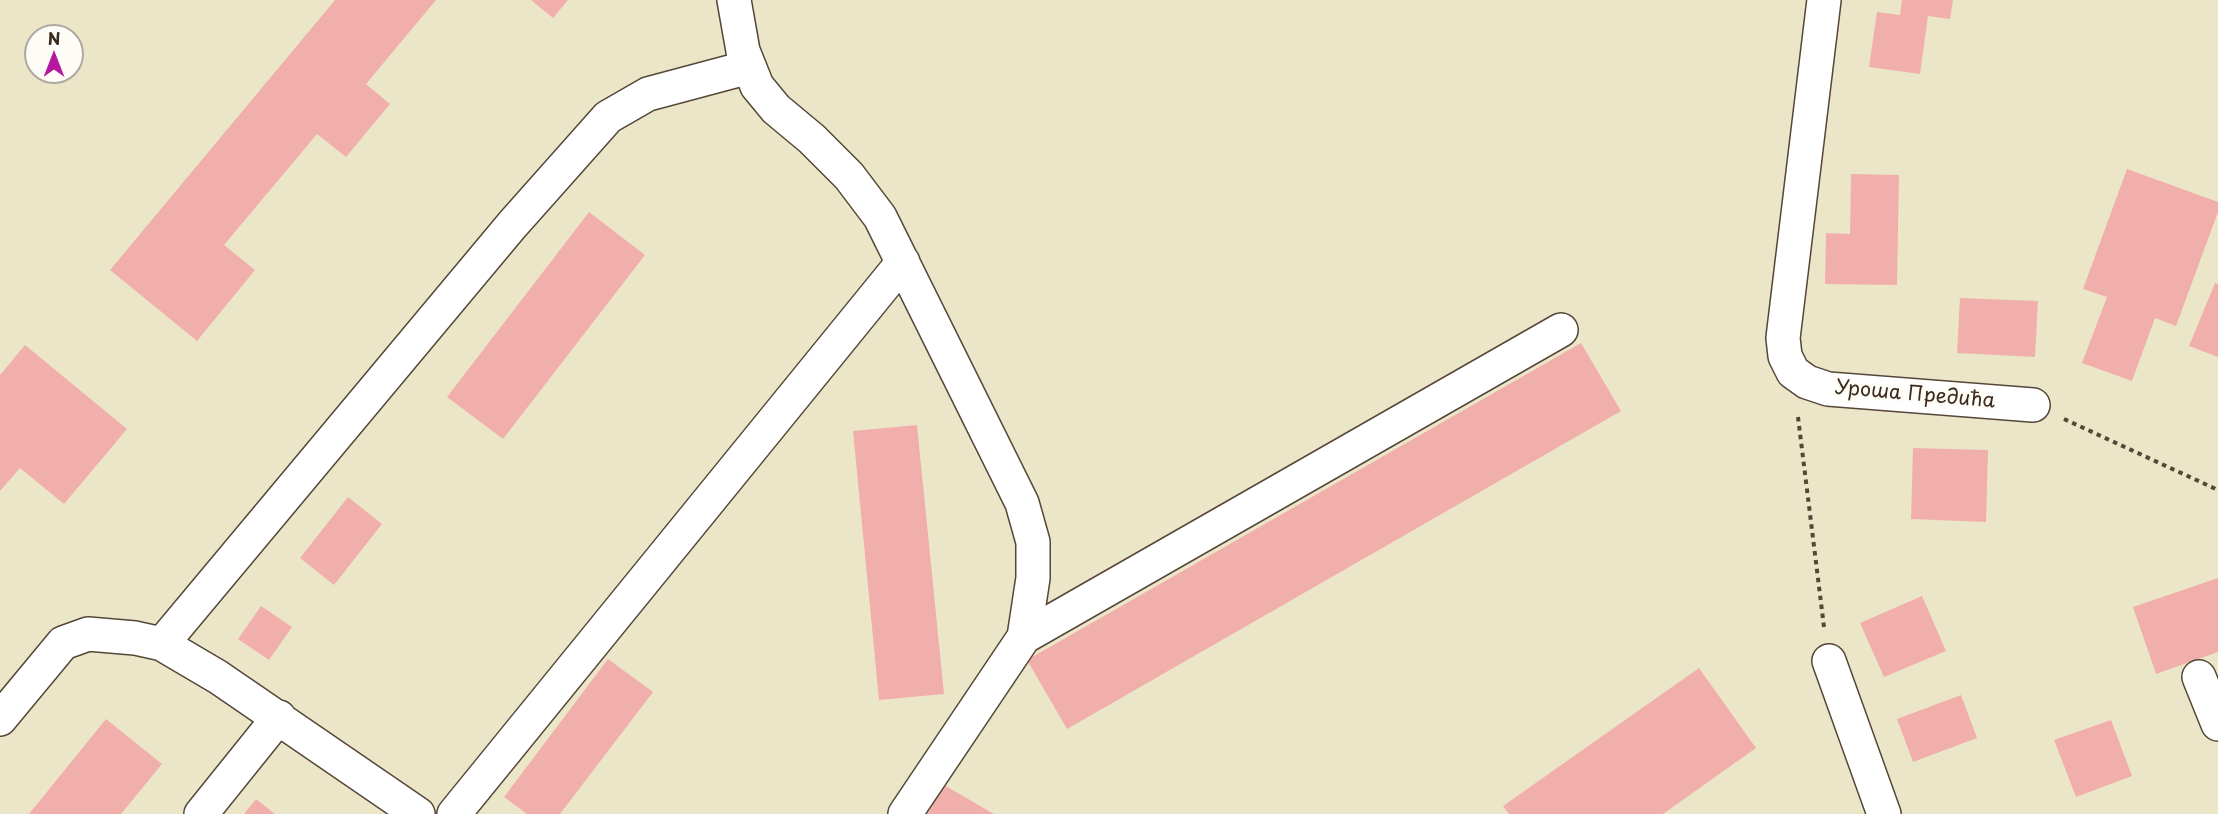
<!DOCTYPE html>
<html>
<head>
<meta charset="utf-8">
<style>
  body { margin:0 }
  #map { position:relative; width:2218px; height:814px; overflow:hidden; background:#ece6c9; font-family:"Playpen Sans",sans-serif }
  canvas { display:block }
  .north { position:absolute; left:24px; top:24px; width:60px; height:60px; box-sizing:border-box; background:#fdfcf7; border:2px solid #afa8a0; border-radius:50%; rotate:0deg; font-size:16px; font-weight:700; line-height:24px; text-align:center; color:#3b2a1e }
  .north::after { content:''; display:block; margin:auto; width:21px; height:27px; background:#b5179e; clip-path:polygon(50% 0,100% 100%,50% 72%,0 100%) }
</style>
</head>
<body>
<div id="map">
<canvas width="2218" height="814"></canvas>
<div class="north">N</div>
</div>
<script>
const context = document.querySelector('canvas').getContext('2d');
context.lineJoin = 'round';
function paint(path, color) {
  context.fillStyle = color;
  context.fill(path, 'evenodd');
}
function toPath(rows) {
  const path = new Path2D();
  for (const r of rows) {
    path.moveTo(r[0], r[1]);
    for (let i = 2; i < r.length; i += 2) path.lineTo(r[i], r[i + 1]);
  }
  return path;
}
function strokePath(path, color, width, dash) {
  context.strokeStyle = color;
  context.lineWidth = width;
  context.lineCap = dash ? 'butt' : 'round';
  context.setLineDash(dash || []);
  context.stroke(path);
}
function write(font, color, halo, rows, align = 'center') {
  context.font = font + ' "Playpen Sans",sans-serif';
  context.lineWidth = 6;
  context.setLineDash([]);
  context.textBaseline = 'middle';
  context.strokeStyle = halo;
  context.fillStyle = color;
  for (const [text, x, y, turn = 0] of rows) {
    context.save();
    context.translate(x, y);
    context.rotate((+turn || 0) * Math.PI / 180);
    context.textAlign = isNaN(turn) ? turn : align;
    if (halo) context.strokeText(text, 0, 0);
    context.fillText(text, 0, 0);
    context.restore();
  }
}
paint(toPath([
  [335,0,436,0,366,84,390,104,346,157,317,134,224,245,255,270,197,341,110,270],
  [531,0,568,0,553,18],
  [1902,0,1953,0,1950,19,1928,16,1920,74,1869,67,1877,12,1900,15],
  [2127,169,2218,202,2218,212,2176,326,2155,318,2132,381,2082,363,2107,297,2083,289],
  [1851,174,1899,175,1897,285,1825,284,1826,233,1850,234],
  [589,212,645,255,503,439,447,397],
  [2215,283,2218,284,2218,357,2189,346],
  [1960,298,2038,301,2035,357,1957,353],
  [1581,343,1621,411,1067,729,1027,660],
  [25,345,127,429,64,504,20,468,0,491,0,375],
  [917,425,944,694,879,700,853,431],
  [1913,448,1988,450,1986,522,1911,519],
  [348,497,382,524,334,585,300,558],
  [2218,578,2218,652,2156,674,2133,607],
  [1922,596,1946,651,1884,677,1860,623],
  [261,606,292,627,269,660,238,639],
  [608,659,653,692,560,814,527,814,504,797],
  [1699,668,1756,748,1663,814,1509,814,1503,806],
  [1961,695,1977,738,1913,762,1897,719],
  [106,719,162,764,121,814,29,814],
  [2111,720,2132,776,2076,797,2054,740],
  [944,785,994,814,927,814],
  [256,799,275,814,244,814]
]), '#f1afac');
const minor = toPath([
  [734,0,743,51,757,86,776,109,812,139,849,176,880,217,1022,503,1033,542,1033,578,1024,637],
  [1824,0,1783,338,1785,356,1793,372,1807,382,1828,389,2033,405],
  [162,644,512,225,608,117,648,94,749,67],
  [1829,661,1884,814],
  [2199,677,2218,724],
  [0,719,63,643,88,634,135,638,162,644,218,677,418,814],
  [201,814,279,717],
  [454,814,903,262],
  [905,814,1024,637,1561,330]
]);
strokePath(minor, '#564638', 36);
strokePath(toPath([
  [1798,417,1824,627],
  [2064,419,2218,490]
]), '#564638', 4, [4.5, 4.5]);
strokePath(minor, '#fff', 33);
write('20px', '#3b2a1e', '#fdfcf7', [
  ["Уроша Предића",1915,395,5]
]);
</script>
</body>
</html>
